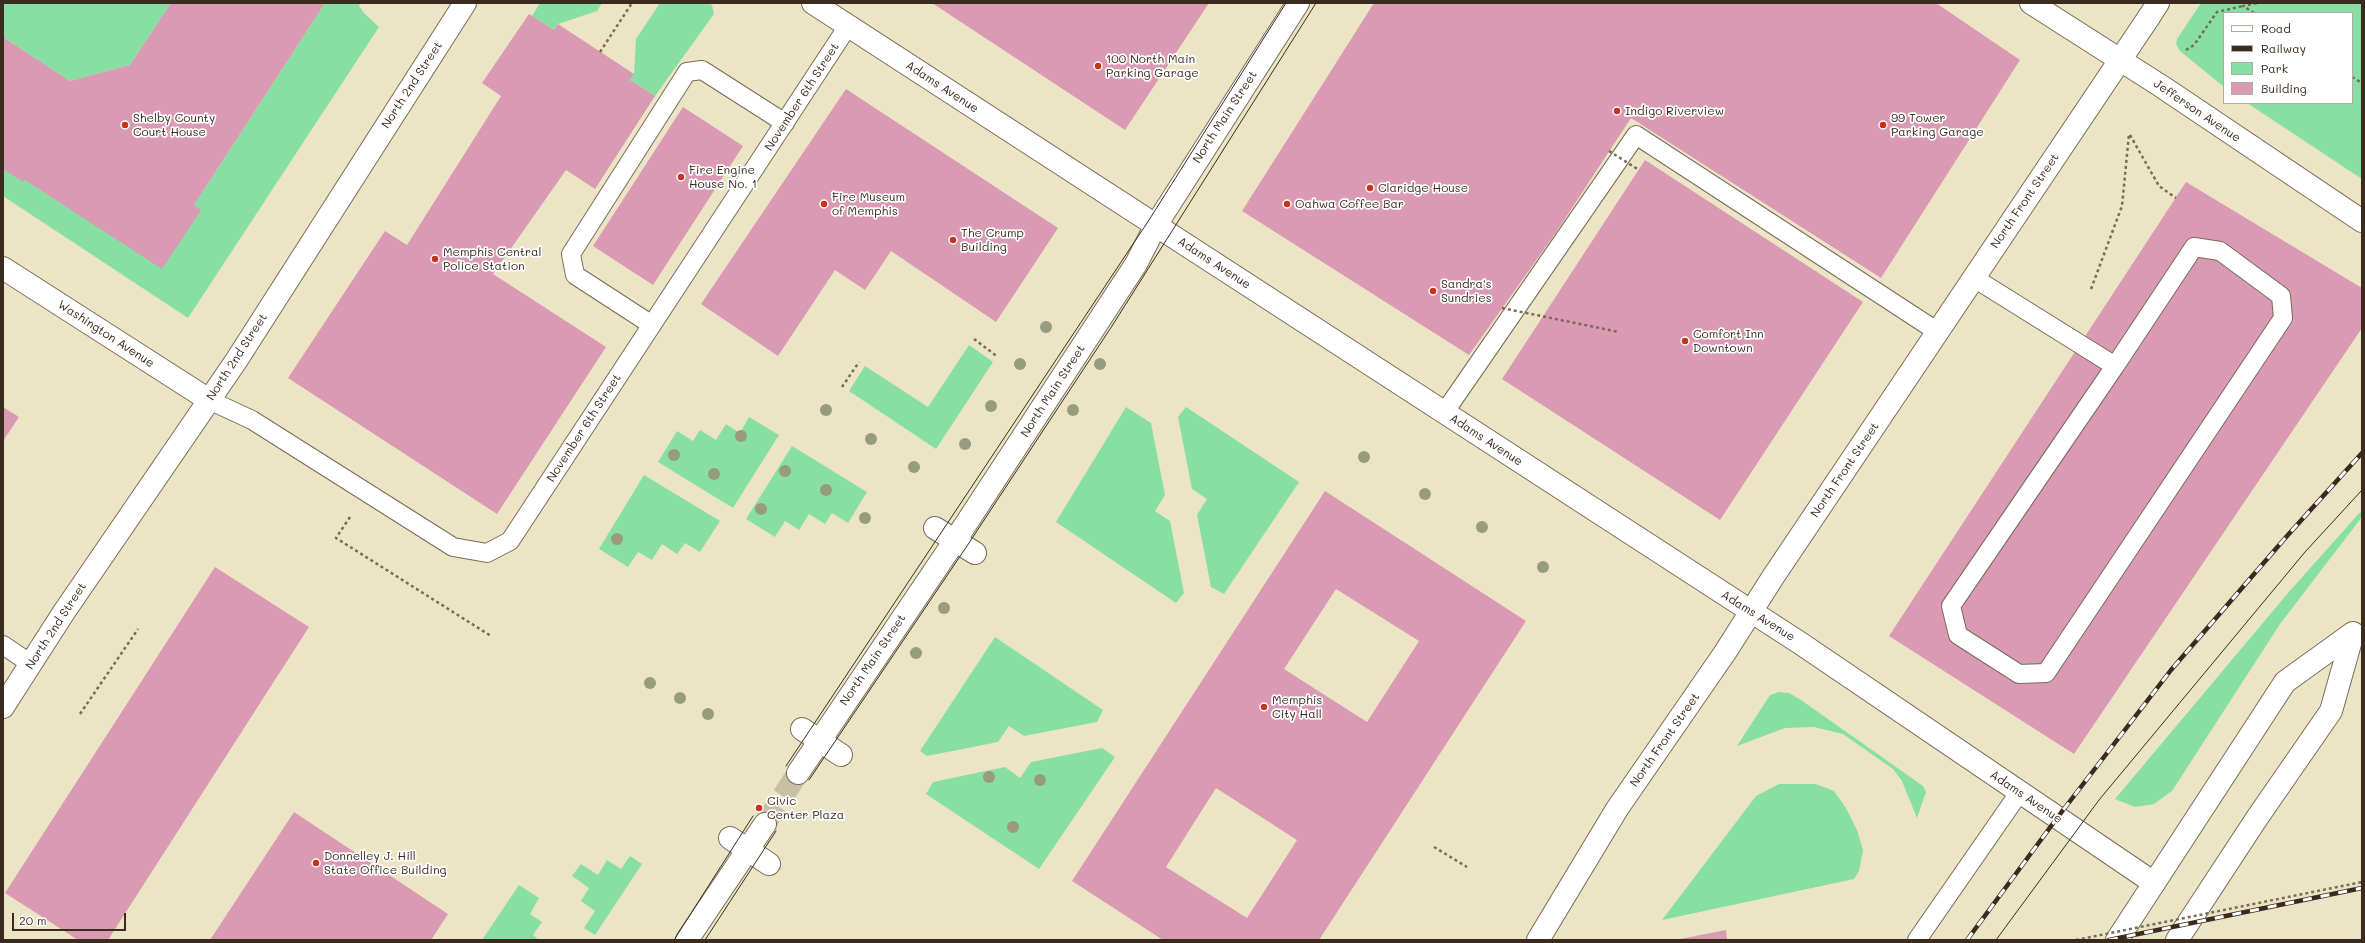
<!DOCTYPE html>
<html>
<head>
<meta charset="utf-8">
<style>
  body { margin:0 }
  #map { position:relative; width:2365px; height:943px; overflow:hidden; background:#ece5c5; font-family:Mali,sans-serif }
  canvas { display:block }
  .frame { position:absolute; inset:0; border:4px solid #3b2a1e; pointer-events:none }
  .legend { position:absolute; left:2223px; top:12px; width:130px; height:92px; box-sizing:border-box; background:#fff; border:1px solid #b1aaa5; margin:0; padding:5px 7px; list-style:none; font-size:12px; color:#3b2a1e }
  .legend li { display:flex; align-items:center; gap:8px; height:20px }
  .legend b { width:20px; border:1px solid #b1aaa5 }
  .scale { position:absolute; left:12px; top:913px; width:114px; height:18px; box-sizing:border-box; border:2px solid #3b2a1e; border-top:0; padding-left:5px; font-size:12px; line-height:14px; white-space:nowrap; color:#3b2a1e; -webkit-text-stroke:3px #fff; paint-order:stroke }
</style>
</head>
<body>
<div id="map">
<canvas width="2365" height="943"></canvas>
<div class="frame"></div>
<ul class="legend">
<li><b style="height:5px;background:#fff"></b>Road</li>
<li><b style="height:5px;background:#3b2a1e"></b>Railway</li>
<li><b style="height:11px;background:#87dfa4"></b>Park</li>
<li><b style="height:11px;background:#db9ab3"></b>Building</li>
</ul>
<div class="scale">20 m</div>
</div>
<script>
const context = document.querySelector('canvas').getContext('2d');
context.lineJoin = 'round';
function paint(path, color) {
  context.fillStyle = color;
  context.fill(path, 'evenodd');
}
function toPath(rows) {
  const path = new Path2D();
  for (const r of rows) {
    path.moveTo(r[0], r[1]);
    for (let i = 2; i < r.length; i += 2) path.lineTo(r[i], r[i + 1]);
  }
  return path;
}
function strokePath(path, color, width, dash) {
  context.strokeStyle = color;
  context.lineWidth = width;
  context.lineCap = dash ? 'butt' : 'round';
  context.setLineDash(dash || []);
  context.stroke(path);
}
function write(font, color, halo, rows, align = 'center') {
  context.font = font + ' Mali,sans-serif';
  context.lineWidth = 3.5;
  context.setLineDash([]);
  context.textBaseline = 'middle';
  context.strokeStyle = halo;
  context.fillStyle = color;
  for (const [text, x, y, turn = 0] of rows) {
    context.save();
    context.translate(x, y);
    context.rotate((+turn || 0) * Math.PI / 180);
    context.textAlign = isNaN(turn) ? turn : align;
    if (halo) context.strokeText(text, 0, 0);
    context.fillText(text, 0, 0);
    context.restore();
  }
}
paint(toPath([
  [3,3,171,3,130,65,70,81,3,37],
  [325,3,360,3,359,6,364,13,379,27,188,318,3,196,3,169,25,180,200,210,194,205],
  [540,3,602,3,597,11,558,24,554,30,532,16],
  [660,3,708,3,712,5,714,14,655,96,630,80,634,74,636,39],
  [2201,3,2362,3,2362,179,2247,103,2352,103,2352,13,2224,13,2224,87,2180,51,2176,44,2177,39],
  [969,345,993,362,936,449,849,391,865,366,928,407],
  [1126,407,1151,423,1165,495,1155,511,1170,521,1184,593,1176,603,1056,522],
  [1186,407,1299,482,1224,594,1211,587,1197,515,1207,499,1192,489,1178,417],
  [749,417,779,435,733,508,658,462,677,431,693,441,700,430,716,440,726,424,740,433],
  [792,446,867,492,848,523,832,513,825,524,809,514,799,530,785,521,775,537,746,519],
  [644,475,720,521,700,552,685,543,677,554,662,544,652,560,638,552,628,567,599,549],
  [2362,510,2362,517,2280,624,2172,791,2154,804,2135,807,2115,799,2288,593],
  [995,637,1103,710,1097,722,1024,736,1009,726,998,742,927,756,920,751],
  [1779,692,1789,693,1801,700,1923,786,1926,792,1917,818,1902,781,1893,769,1843,734,1814,727,1785,728,1737,746,1770,695],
  [1102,748,1115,757,1039,869,926,794,933,782,1005,767,1020,778,1031,762],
  [1779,784,1816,784,1834,791,1846,808,1857,830,1863,850,1859,871,1854,879,1662,920,1756,796],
  [630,856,642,864,595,935,584,928,595,911,581,901,589,888,572,876,581,864,598,875,607,860,621,869],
  [519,885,539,898,530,914,542,922,533,935,539,940,482,940]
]), '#87dfa4');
paint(toPath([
  [171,3,325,3,194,205,201,210,162,269,25,180,23,182,3,169,3,37,70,81,130,65],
  [932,3,1209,3,1125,130],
  [1374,3,1936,3,2020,60,1881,278,1631,118,1557,231,1469,355,1242,211],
  [529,14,554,30,558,24,634,74,630,80,655,96,595,189,566,170,493,274,606,347,497,514,288,378,385,231,407,245,501,96,482,83],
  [846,89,1058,228,996,322,891,251,865,290,835,270,778,356,701,304],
  [683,107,743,146,653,285,593,246],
  [1645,160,1863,302,1720,520,1502,379],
  [2186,182,2362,288,2362,328,2074,754,1889,636],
  [3,407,19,417,3,441],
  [1325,491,1526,621,1319,940,1163,940,1072,881],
  [1336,589,1419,641,1367,722,1284,669],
  [1216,788,1297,840,1247,918,1166,867],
  [215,567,309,627,108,940,78,940,5,893],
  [294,812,448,914,431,940,210,940],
  [1726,930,1727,940,1680,940,1680,939]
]), '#db9ab3');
strokePath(toPath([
  [765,824,798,773]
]), '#c9c0a4', 22, [22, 11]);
const service = toPath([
  [1974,278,2115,366,1951,606,1958,635,2019,674,2046,673,2283,318,2281,296,2220,251,2194,247,2115,366],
  [652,325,575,275,571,254,687,72,702,70,785,123],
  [209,400,252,420,453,547,487,553,510,541,848,26],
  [1444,413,1636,135,1938,332],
  [3,645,31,664],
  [1917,940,2019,793]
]);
const pedestrian = toPath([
  [935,528,975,553],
  [802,729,841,755],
  [798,773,956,539,1136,264,1156,225,1298,3],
  [730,838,769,864],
  [687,940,765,824]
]);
const minor = toPath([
  [3,268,209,400]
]);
const tertiary = toPath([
  [813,3,1800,643,2154,883],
  [1538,940,1617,809,1726,651,1773,577,2149,17]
]);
const secondary = toPath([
  [2031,3,2161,86,2362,221],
  [2149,17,2158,3],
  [3,707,64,612,236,361,465,3]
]);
const motorway = toPath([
  [2117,940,2285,682,2353,633],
  [2177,940,2257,818,2331,711,2353,633]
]);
strokePath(service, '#796b58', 20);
strokePath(pedestrian, '#796b58', 24);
strokePath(minor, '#796b58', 24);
strokePath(tertiary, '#796b58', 24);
strokePath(secondary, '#796b58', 24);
strokePath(motorway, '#796b58', 24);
strokePath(toPath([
  [2254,13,2243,6,2258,3],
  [2186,50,2194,45,2217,12,2243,6],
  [600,52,632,3],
  [2352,77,2362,83],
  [2130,135,2159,186,2176,198],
  [2091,289,2122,206,2129,134],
  [974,339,998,357],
  [842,387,859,362],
  [350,517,336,538,491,636],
  [80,714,138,629],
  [1434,847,1467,867]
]), '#796b58', 2.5, [3, 3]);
strokePath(service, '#fff', 18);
strokePath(pedestrian, '#fff', 22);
strokePath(minor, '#fff', 22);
strokePath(tertiary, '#fff', 22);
strokePath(secondary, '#fff', 22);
strokePath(motorway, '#fff', 22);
strokePath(toPath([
  [786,766,1149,220,1286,3],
  [809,780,967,546,1112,326,1316,3],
  [674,940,753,816],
  [705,940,776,831],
  [1996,940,2099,800,2305,552,2362,490]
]), '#3b2a1e', 1);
const rail = toPath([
  [1967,940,2057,818,2171,670,2287,536,2362,453],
  [2109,940,2362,888]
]);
strokePath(rail, '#3b2a1e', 4.5);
strokePath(rail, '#fff', 3, [9]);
strokePath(toPath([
  [1609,151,1639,170],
  [1502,308,1619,332],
  [2076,940,2362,882]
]), '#796b58', 2.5, [3, 3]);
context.fillStyle = '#979c7f';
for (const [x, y] of [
  [1046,327],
  [1020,364],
  [1100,364],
  [991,406],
  [826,410],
  [1073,410],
  [741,436],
  [871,439],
  [965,444],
  [674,455],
  [1364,457],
  [914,467],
  [785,471],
  [714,474],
  [826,490],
  [1425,494],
  [761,509],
  [865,518],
  [1482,527],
  [617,539],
  [1543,567],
  [944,608],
  [916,653],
  [650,683],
  [680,698],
  [708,714],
  [989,777],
  [1040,780],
  [1013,827]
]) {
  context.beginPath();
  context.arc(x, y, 6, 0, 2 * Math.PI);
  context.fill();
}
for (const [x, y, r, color] of [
  [1098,66,4,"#c8321e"],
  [1617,111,4,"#c8321e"],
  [125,125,4,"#c8321e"],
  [1883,125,4,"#c8321e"],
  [681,177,4,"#c8321e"],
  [1370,188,4,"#c8321e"],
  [824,204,4,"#c8321e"],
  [1287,204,4,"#c8321e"],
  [953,240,4,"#c8321e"],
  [435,259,4,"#c8321e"],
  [1433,291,4,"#c8321e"],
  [1685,341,4,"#c8321e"],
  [1264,707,4,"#c8321e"],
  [759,808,4,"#c8321e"],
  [316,863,4,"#c8321e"]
]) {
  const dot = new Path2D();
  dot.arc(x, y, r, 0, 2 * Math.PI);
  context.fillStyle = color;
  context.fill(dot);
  strokePath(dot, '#fff', 1.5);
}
write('12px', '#3b2a1e', '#fff', [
  ["100 North Main",1106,59],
  ["Parking Garage",1106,73],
  ["Indigo Riverview",1625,111],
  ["Shelby County",133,118],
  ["Court House",133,132],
  ["99 Tower",1891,118],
  ["Parking Garage",1891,132],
  ["Fire Engine",689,170],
  ["House No. 1",689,184],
  ["Claridge House",1378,188],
  ["Fire Museum",832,197],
  ["of Memphis",832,211],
  ["Oahwa Coffee Bar",1295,204],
  ["The Crump",961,233],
  ["Building",961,247],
  ["Memphis Central",443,252],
  ["Police Station",443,266],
  ["Sandra's",1441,284],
  ["Sundries",1441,298],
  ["Comfort Inn",1693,334],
  ["Downtown",1693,348],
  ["Memphis",1272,700],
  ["City Hall",1272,714],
  ["Civic",767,801],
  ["Center Plaza",767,815],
  ["Donnelley J. Hill",324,856],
  ["State Office Building",324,870]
], 'left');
write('12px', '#3b2a1e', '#fff', [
  ["North 2nd Street",412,85,-57],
  ["Adams Avenue",942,87,33],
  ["November 6th Street",802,97,-57],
  ["Jefferson Avenue",2197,111,34],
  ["North Main Street",1225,117,-57],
  ["North Front Street",2025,201,-56],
  ["Adams Avenue",1214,263,33],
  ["Washington Avenue",106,334,33],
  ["North 2nd Street",237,357,-57],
  ["North Main Street",1053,391,-57],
  ["November 6th Street",584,428,-57],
  ["Adams Avenue",1486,440,33],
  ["North Front Street",1845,470,-56],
  ["Adams Avenue",1758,616,32],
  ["North 2nd Street",56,626,-57],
  ["North Main Street",873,660,-56],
  ["North Front Street",1665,740,-55],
  ["Adams Avenue",2026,797,34]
]);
</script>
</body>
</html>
